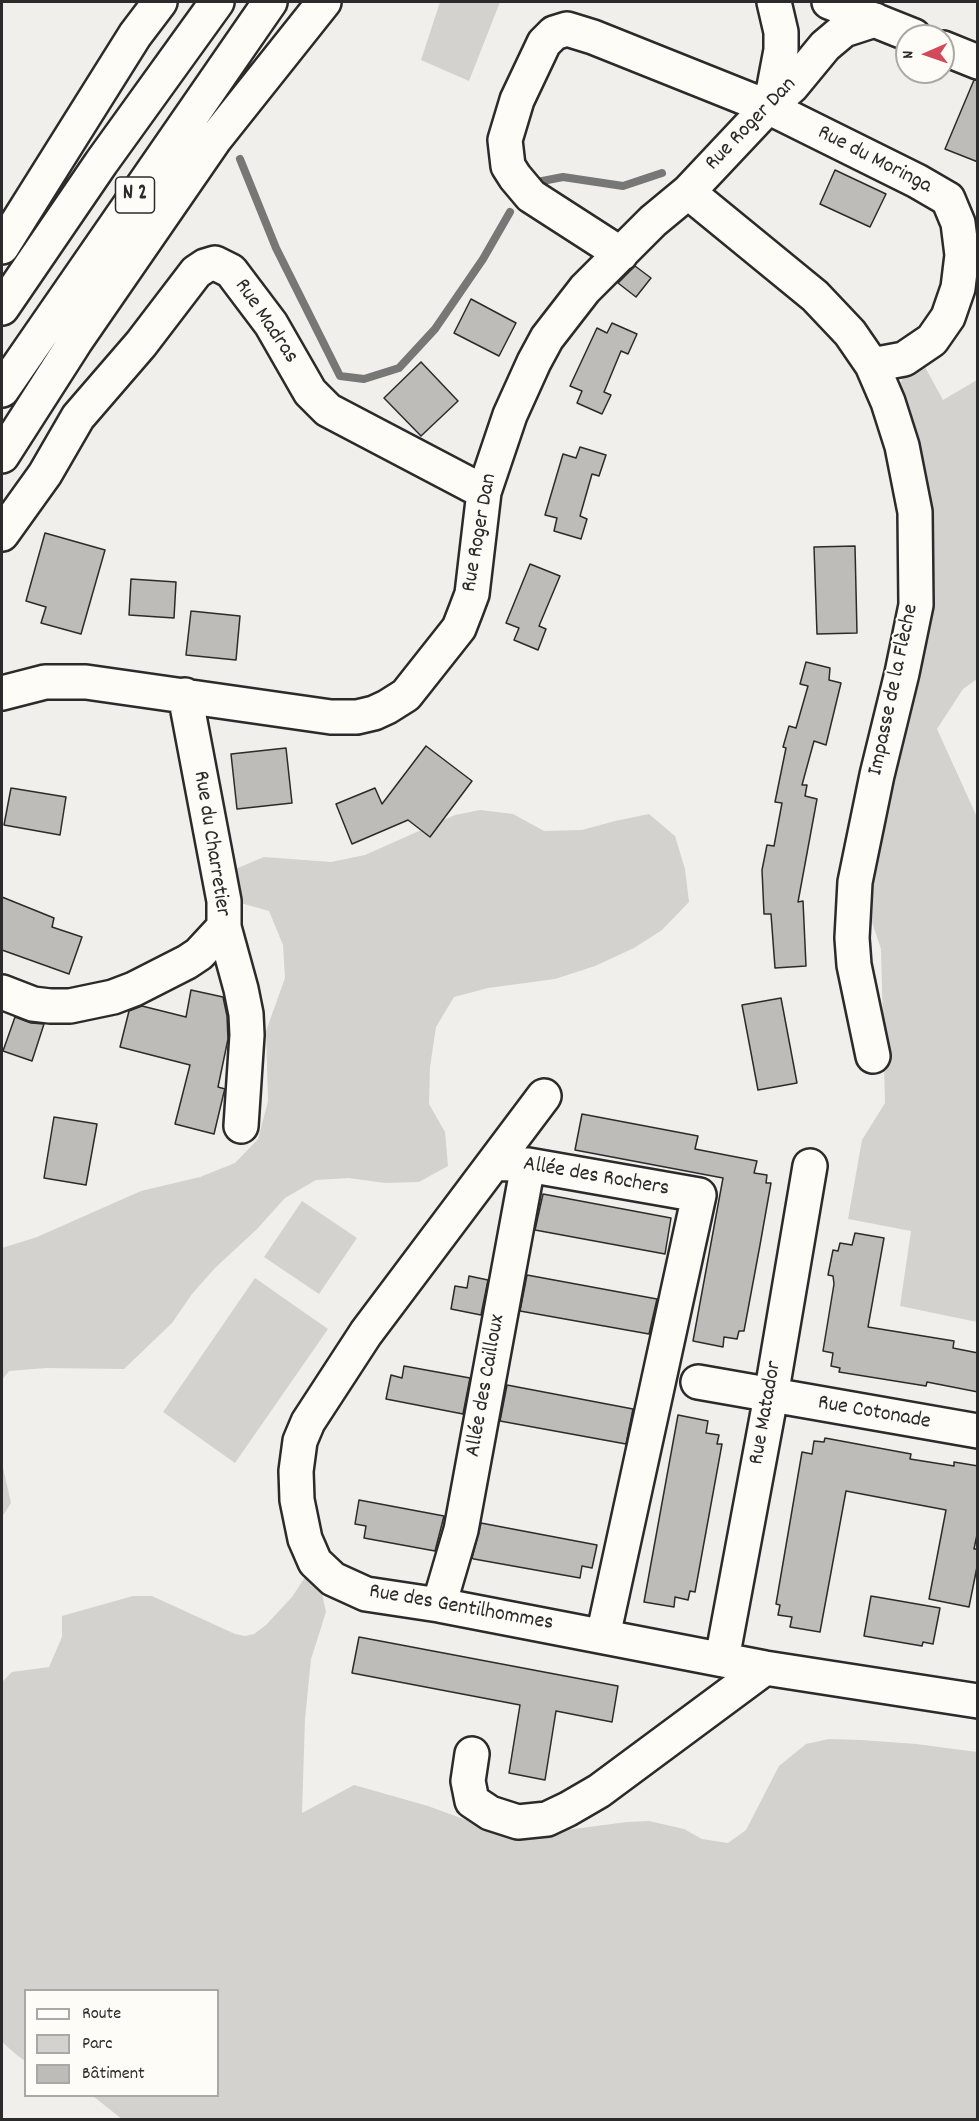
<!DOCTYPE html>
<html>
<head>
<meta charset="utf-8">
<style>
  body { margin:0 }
  #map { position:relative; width:979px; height:2121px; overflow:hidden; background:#f0efeb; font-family:Dekko,sans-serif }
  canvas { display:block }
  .frame { position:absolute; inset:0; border:3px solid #2b2b2b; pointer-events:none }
  .legend { position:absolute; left:24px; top:1989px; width:195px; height:108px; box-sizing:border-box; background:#fdfcf7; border:2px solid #a9a8a5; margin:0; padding:8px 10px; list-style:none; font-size:18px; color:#2b2b2b }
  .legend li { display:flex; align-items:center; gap:12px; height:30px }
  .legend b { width:30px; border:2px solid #a9a8a5 }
  .north { position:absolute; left:895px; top:24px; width:60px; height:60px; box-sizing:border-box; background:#fdfcf7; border:2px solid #a9a8a5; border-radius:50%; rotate:268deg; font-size:16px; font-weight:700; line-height:24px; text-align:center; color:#2b2b2b }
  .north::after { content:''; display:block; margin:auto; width:21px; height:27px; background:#d1495b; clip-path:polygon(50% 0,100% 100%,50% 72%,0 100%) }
</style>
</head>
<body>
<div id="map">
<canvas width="979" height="2121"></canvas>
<div class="frame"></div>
<ul class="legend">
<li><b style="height:8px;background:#fdfcf7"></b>Route</li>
<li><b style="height:16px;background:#d3d2cf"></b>Parc</li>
<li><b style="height:16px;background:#bdbcb8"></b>Bâtiment</li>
</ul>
<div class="north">N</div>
</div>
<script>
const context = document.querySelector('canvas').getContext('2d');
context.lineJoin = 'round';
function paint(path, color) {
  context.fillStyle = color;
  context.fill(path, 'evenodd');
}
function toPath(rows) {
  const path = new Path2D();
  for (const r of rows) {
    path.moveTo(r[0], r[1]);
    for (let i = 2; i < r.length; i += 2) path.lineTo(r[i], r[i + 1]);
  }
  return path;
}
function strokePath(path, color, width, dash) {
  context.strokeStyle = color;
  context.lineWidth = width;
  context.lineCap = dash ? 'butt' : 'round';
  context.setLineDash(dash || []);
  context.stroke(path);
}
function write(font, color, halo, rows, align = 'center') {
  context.font = font + ' Dekko,sans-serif';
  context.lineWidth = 4.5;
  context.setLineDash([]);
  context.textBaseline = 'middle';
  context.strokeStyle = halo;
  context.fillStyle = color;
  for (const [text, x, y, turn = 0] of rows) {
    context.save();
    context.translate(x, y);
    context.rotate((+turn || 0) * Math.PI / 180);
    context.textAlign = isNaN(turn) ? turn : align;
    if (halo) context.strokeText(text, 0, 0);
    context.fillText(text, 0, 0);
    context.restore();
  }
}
paint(toPath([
  [440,2,500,2,469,81,421,60],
  [919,356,943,400,977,380,977,679,963,689,937,729,977,817,977,1322,900,1306,911,1231,848,1219,862,1140,885,1103,881,949,862,892,929,578,894,391],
  [480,810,513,814,544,831,582,830,615,821,649,814,675,836,685,869,689,902,662,930,634,948,595,966,555,979,488,988,454,997,436,1027,430,1067,429,1104,445,1132,448,1166,419,1182,385,1183,349,1178,316,1180,285,1198,257,1229,215,1268,192,1294,172,1323,124,1369,46,1368,9,1371,2,1380,2,1248,37,1237,141,1191,200,1177,235,1163,258,1139,268,1101,266,1031,285,978,283,945,269,911,237,902,233,870,264,857,331,862,365,855,455,815],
  [302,1201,357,1238,319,1294,264,1257],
  [255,1278,328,1329,235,1463,163,1412],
  [2,1463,11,1503,2,1517],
  [315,1562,326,1612,311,1659,305,1719,302,1813,354,1785,428,1806,512,1837,627,1822,649,1821,684,1829,702,1839,728,1843,746,1830,779,1766,806,1744,829,1739,861,1740,916,1744,977,1752,977,2119,123,2120,93,2096,218,2096,218,1990,26,1990,25,2061,18,2056,2,2042,2,1682,12,1672,49,1667,62,1637,62,1616,133,1596,152,1596,235,1634,245,1636,254,1634,266,1625,292,1597]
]), '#d3d2cf');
strokePath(toPath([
  [240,159,276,248,340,376,364,379,399,368,435,329,483,259,510,212],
  [532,183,563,177,623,186,662,173]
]), '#777775', 8);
const building = toPath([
  [974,80,978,80,978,162,945,149,974,80],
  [835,170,886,194,870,227,820,204,835,170],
  [635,266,651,278,636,297,618,283,635,266],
  [471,299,516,323,499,356,454,333,471,299],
  [612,323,637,334,628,354,621,351,604,392,611,395,602,414,577,403,582,391,570,386,597,328,607,333,612,323],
  [421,362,458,401,421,436,384,398,421,362],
  [580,447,606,455,599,476,592,474,580,516,587,519,581,539,554,531,557,518,545,515,563,454,576,458,580,447],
  [45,533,105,550,81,634,41,623,46,607,26,601,45,533],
  [855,546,857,633,817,634,814,547,855,546],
  [530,564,560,576,539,626,546,629,538,650,514,640,519,628,506,623,530,564],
  [131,579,176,582,174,618,129,615,131,579],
  [191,611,240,616,236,660,186,655,191,611],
  [806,662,830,668,829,680,841,683,826,745,814,741,802,785,807,785,805,796,817,799,798,902,803,901,806,966,775,968,771,914,764,914,762,870,767,845,774,846,782,803,775,802,786,748,783,747,789,726,796,728,808,686,800,684,806,662],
  [426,746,472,781,430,837,408,820,352,844,336,804,375,788,382,804,426,746],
  [286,748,292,803,237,809,231,754,286,748],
  [11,788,66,797,60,835,4,825,11,788],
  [2,897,54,918,52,927,82,937,69,974,2,950,2,897],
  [191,990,223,997,227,1016,228,1039,218,1087,225,1089,224,1092,214,1134,175,1124,190,1065,120,1047,129,1011,142,1006,186,1017,191,990],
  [781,998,797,1083,758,1090,742,1005,781,998],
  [15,1017,31,1023,44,1024,32,1061,3,1051,15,1017],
  [582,1114,698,1136,695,1149,757,1161,754,1173,767,1175,766,1183,771,1183,760,1245,744,1331,739,1331,737,1339,724,1337,723,1347,693,1341,723,1178,575,1150,582,1114],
  [54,1117,97,1124,86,1185,44,1178,54,1117],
  [543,1194,671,1218,665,1254,535,1230,543,1194],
  [855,1233,884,1238,868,1327,954,1341,953,1348,978,1353,978,1392,927,1382,926,1386,839,1372,840,1368,831,1366,833,1353,823,1351,834,1284,833,1276,828,1275,833,1250,838,1251,840,1243,852,1245,855,1233],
  [527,1275,657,1299,649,1334,520,1311,527,1275],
  [469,1276,488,1280,481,1315,451,1309,455,1286,467,1288,469,1276],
  [404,1366,470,1378,463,1414,386,1399,391,1375,402,1378,404,1366],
  [507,1385,633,1409,626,1444,500,1421,507,1385],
  [678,1415,708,1421,706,1433,719,1435,717,1444,722,1444,695,1592,690,1591,688,1600,675,1597,674,1607,644,1602,678,1415],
  [825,1438,911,1454,910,1459,954,1466,954,1462,978,1466,978,1530,974,1549,978,1549,978,1562,969,1607,929,1599,946,1510,846,1491,820,1632,790,1627,792,1617,778,1615,780,1605,776,1604,802,1452,812,1454,814,1441,824,1442,825,1438],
  [359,1500,444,1516,435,1551,364,1538,366,1526,355,1524,359,1500],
  [481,1523,597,1545,592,1568,582,1566,580,1578,474,1559,472,1558,481,1523],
  [871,1596,940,1608,933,1644,923,1642,922,1646,864,1636,871,1596],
  [359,1637,618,1686,612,1722,556,1711,545,1780,509,1773,520,1705,352,1673,359,1637]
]);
paint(building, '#bdbcb8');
strokePath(building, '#2b2b2b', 1.5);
const minor = toPath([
  [829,2,914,36],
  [943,48,978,62],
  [768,107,774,87,781,50,781,32,774,2],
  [688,192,815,296,850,333,872,365,888,402,902,446,915,512,916,605,902,673,877,775,855,882,852,938,854,965,873,1056],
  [621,254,531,196,515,177,508,166,505,140,517,100,544,43,554,33,567,29,593,37,768,107,917,181,948,199,958,223,962,255,958,288,948,317,932,340,904,359,872,365],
  [2,534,45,474,78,417,141,344,196,272,205,266,215,263,231,271,271,324,310,392,328,410,484,492],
  [2,693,45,682,86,682,331,717,357,717,374,713,387,707,406,695,459,628,466,610,472,594,484,492,510,415,534,362,547,338,585,289,653,221,688,192,768,107,792,86,825,46,844,30,875,20],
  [224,927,241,989,246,1014,247,1035,241,1126],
  [2,992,33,1004,50,1006,70,1006,113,997,134,989,187,962,199,954,224,927,224,901,185,695],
  [544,1096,366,1333,308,1422,300,1441,296,1471,297,1500,305,1539,315,1562,333,1579,366,1594,439,1605,765,1668,978,1701],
  [494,1163,528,1165,699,1195,603,1636],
  [698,1382,978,1431],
  [439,1605,461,1530,528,1165],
  [722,1659,771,1396,810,1166],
  [472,1754,468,1781,472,1801,490,1813,518,1822,547,1819,568,1809,599,1791,765,1668]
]);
const highway = toPath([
  [2,247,135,35,160,2],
  [2,308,101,163,217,2],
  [2,390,270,2],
  [2,456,75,342,215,139,324,2]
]);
strokePath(minor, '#2b2b2b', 38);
strokePath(highway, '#2b2b2b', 38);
strokePath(minor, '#fdfcf7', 33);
strokePath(highway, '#fdfcf7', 33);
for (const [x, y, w] of [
  [135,195,39]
]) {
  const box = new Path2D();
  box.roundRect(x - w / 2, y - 18, w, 36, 4.5);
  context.fillStyle = '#fdfcf7';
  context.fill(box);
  strokePath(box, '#2b2b2b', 1.5);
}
write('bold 21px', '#2b2b2b', null, [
  ["N 2",135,195]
]);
write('22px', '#2b2b2b', '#fdfcf7', [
  ["Rue Roger Dan",752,125,-46],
  ["Rue du Moringa",874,161,27],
  ["Rue Madras",265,322,56],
  ["Rue Roger Dan",481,533,-80],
  ["Impasse de la Flèche",895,690,-78],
  ["Rue du Charretier",210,844,81],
  ["Allée des Rochers",596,1178,10],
  ["Allée des Cailloux",487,1386,-80],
  ["Rue Matador",767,1413,-80],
  ["Rue Cotonade",874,1414,10],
  ["Rue des Gentilhommes",461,1609,10]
]);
</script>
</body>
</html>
